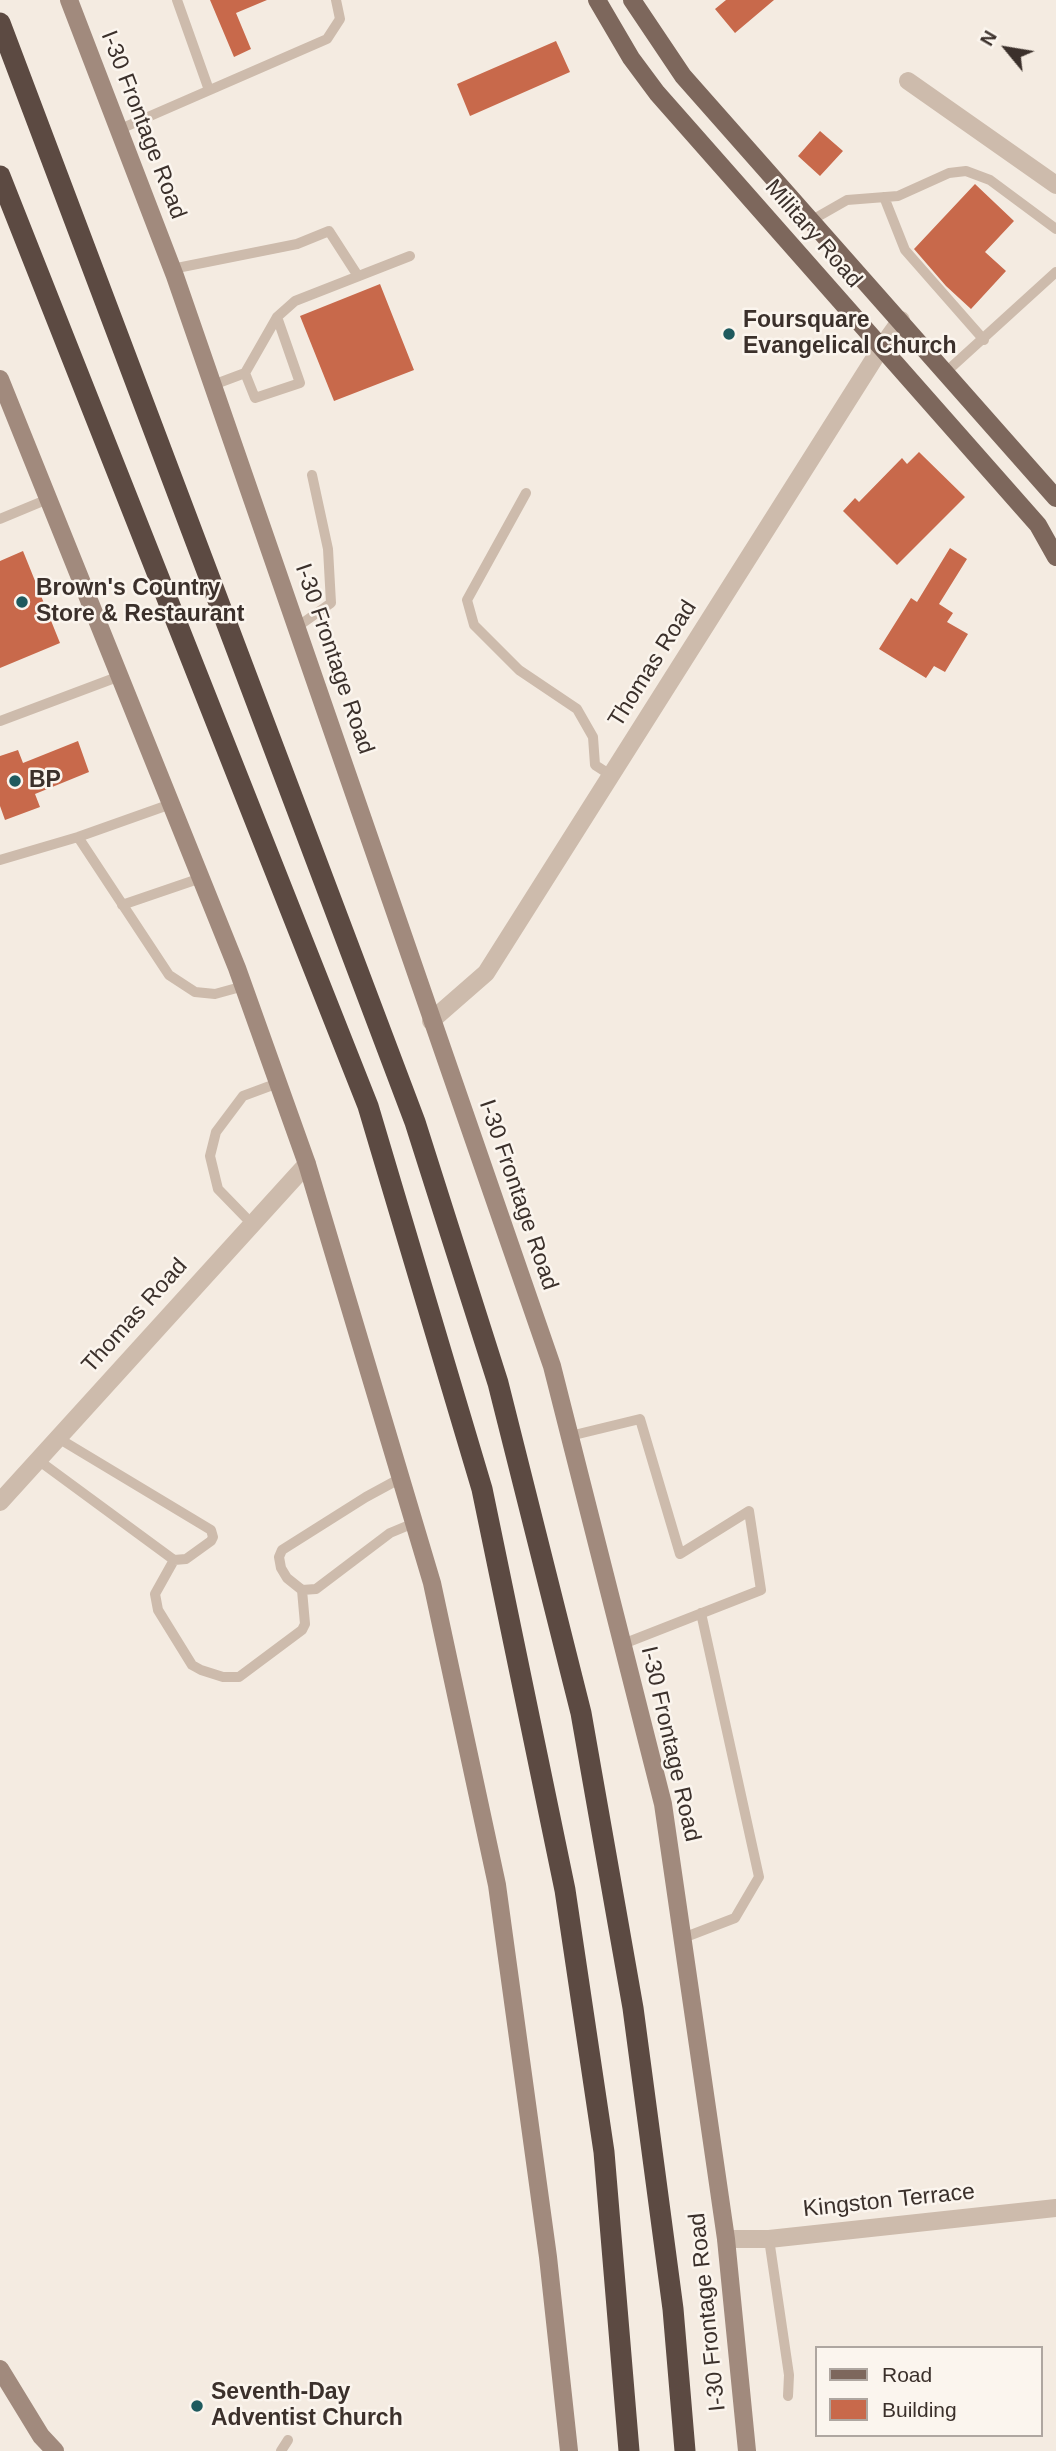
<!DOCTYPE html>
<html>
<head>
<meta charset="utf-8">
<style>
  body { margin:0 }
  #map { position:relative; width:1056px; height:2451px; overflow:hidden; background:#f4ebe1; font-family:Arial,sans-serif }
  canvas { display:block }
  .legend { position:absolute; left:815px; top:2346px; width:228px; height:91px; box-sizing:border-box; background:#fbf5ee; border:2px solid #aea6a0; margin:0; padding:9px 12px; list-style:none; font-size:21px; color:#3b302b }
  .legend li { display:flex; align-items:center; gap:14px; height:35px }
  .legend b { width:35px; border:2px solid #aea6a0 }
  .north { position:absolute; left:972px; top:14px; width:70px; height:70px; -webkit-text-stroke:5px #fbf5ee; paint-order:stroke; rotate:300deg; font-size:19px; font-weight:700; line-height:28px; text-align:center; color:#3b302b }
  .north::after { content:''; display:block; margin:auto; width:24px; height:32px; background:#3b302b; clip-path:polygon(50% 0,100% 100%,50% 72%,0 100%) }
</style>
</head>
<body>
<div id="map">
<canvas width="1056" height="2451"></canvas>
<ul class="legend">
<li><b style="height:9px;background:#7d675c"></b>Road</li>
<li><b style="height:19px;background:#c8694b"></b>Building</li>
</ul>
<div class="north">N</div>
</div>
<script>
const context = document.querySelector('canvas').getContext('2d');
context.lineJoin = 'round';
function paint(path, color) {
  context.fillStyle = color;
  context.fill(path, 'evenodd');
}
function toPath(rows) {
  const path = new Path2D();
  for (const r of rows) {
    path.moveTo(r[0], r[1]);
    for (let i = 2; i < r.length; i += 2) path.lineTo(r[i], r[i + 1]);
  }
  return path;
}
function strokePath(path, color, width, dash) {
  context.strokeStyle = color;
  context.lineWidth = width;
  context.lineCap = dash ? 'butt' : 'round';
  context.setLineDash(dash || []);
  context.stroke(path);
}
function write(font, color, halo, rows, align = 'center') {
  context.font = font + ' Arial,sans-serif';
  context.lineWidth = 5;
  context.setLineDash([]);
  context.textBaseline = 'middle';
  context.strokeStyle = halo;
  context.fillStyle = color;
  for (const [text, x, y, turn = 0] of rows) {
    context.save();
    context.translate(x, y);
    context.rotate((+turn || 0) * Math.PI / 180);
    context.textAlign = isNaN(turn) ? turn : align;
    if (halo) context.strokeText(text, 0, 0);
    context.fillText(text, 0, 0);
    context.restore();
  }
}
paint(toPath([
  [210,0,267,0,236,13,251,49,234,57],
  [726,0,774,0,735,33,715,9],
  [556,41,570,72,470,116,457,84],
  [820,131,843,151,820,176,798,156],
  [975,184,1014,221,985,252,1006,271,971,309,946,286,914,249],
  [380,284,414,370,334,401,300,316],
  [919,452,965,497,897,565,843,511,855,498,859,502,902,458,907,464],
  [950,548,967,559,939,604,953,613,947,622,968,634,945,672,934,666,926,678,879,649,911,598,917,602],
  [23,551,60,643,0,668,0,561],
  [78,741,89,772,35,794,40,807,5,820,0,806,0,756,18,750,23,763]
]), '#c8694b');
strokePath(toPath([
  [177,0,209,90],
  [118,130,327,39,340,19,336,0],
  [884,197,905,250,984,340],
  [812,220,847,200,898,196,949,173,966,171,990,180,1056,229],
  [172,269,297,244,329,231,358,276],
  [946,372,1056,272],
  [245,373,255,398,300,383,277,317],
  [213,385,245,373,277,317,295,301,410,256],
  [526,493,467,600,474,625,519,670,577,709,593,737,595,765,612,776],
  [0,519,48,499],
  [297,627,331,603,328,549,312,475],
  [0,721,120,676],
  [78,837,169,975,195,992,215,994,244,986],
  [0,860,78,837,171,804],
  [122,905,201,878],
  [252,1224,218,1189,210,1156,216,1132,243,1096,278,1083],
  [570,1436,640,1419,680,1554,749,1511,761,1590,623,1644],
  [38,1460,174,1560,186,1559,211,1541,213,1537,211,1530,58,1438],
  [401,1478,366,1497,282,1550,279,1557,281,1568,287,1578,302,1590,316,1589,390,1533,414,1523],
  [174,1560,155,1594,158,1610,192,1665,201,1670,223,1677,239,1677,302,1630,305,1624,302,1590],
  [683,1938,735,1918,759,1877,701,1613],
  [769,2239,789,2375,788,2396],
  [281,2451,288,2440]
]), '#cdbbac', 10);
strokePath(toPath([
  [908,81,1056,185],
  [431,1021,486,973,881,348,901,320],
  [0,1502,307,1164],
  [726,2239,769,2239,1056,2208]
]), '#cdbbac', 18);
strokePath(toPath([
  [69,0,175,276,552,1366,663,1804,726,2239,747,2451],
  [0,379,237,968,307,1164,432,1583,497,1885,548,2257,569,2451],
  [0,2369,41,2436,55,2451]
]), '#a18a7d', 18);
strokePath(toPath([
  [597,0,631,58,657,93,1038,525,1056,557],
  [632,0,683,76,1056,498]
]), '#7d675c', 18);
strokePath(toPath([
  [0,23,415,1122,498,1383,581,1713,633,2008,673,2309,685,2451],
  [0,176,368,1106,482,1489,565,1890,604,2152,629,2451]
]), '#5c4a42', 21);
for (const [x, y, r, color] of [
  [729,334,7,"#1f5a5e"],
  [22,602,7,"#1f5a5e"],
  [15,781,7,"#1f5a5e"],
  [197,2406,7,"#1f5a5e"]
]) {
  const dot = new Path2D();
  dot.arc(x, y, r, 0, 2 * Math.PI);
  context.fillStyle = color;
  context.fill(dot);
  strokePath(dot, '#fbf5ee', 2.5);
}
write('23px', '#3b302b', '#fbf5ee', [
  ["I-30 Frontage Road",143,125,69],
  ["Military Road",813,234,49],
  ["I-30 Frontage Road",334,659,71],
  ["Thomas Road",653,664,-58],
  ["I-30 Frontage Road",518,1195,71],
  ["Thomas Road",135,1316,-48],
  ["I-30 Frontage Road",670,1744,77],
  ["Kingston Terrace",889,2201,-6],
  ["I-30 Frontage Road",708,2312,-96]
]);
write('bold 23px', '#3b302b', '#fbf5ee', [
  ["Foursquare",743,321],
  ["Evangelical Church",743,347],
  ["Brown's Country",36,589],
  ["Store & Restaurant",36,615],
  ["BP",29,781],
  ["Seventh-Day",211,2393],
  ["Adventist Church",211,2419]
], 'left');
</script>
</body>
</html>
